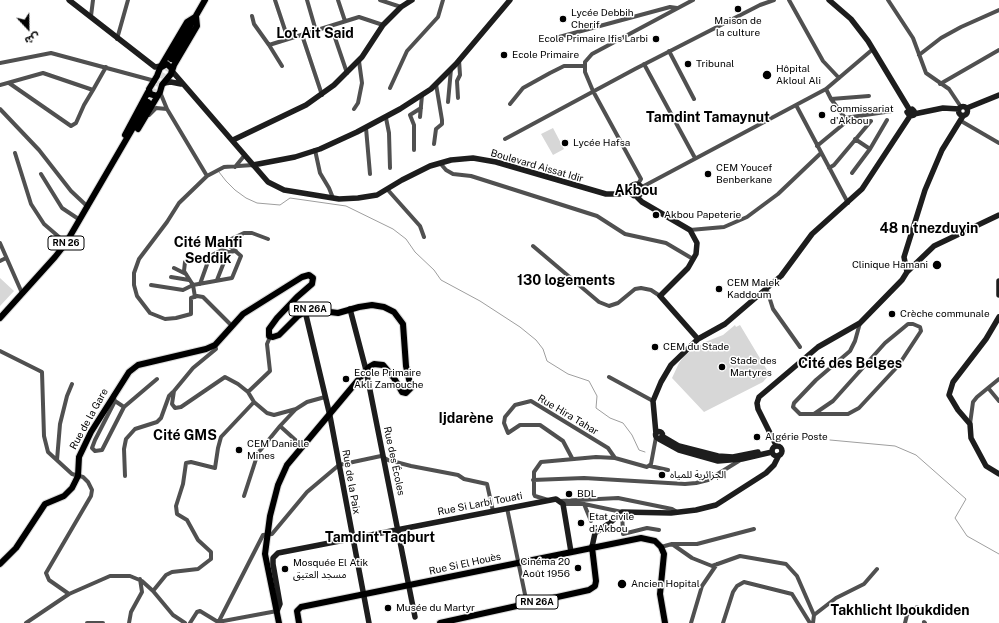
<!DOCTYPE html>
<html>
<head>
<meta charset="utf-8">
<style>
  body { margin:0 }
  #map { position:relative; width:999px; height:623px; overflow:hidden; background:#fff; font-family:"Public Sans","Noto Sans Arabic",sans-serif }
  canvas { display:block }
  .north { position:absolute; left:8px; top:8px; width:40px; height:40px; -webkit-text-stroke:3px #fff; paint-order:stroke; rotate:158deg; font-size:11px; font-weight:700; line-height:16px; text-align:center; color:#000 }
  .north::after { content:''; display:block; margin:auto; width:14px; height:18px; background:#000; clip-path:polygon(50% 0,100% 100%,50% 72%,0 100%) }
</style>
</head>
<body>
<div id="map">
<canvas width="999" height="623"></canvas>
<div class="north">ش</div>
</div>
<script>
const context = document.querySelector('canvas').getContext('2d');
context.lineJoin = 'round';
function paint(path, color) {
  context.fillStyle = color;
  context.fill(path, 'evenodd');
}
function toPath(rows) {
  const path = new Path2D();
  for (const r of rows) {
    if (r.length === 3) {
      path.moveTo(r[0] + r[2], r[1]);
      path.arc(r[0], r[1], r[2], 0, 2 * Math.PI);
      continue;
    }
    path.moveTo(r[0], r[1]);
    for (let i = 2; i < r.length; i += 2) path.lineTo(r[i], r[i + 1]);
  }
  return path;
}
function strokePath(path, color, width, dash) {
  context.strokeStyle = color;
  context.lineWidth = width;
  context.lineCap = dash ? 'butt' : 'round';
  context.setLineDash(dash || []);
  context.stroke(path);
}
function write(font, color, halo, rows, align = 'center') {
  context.font = font + ' "Public Sans","Noto Sans Arabic",sans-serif';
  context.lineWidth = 3;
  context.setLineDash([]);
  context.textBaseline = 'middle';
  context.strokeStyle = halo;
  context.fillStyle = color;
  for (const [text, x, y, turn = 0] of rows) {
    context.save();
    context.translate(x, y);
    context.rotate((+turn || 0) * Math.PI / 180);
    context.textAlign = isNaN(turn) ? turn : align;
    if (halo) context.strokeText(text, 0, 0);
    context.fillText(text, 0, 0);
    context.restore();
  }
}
paint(toPath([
  [553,128,564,149,553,155,541,134],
  [0,278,14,291,0,306],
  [735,325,736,327,740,325,767,370,768,376,763,382,704,412,672,378,679,363,685,355,705,342,723,335]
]), '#d7d7d7');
strokePath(toPath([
  [219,172,226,181,235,190,246,198,257,203,280,205,290,198,346,206,393,229,406,239,415,252,434,270,441,280,480,301,520,327,536,340,543,349,547,361,568,374,589,381,597,396,596,408,610,418,623,423,632,435,639,450,645,452],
  [830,440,895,446,916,455,966,499,955,518,967,536,999,554]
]), '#9e9e9e', 1);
strokePath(toPath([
  [148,102,171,59]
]), '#d9d9d9', 6, [6, 3]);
const primary = toPath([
  [171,59,205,0],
  [161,66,187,22,195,17],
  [172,71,174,65,197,26,196,16],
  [138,129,160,92,162,85,171,74,172,69,167,64,160,68,157,76,149,89,150,94,157,96],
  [125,135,148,92],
  [0,318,55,257,66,243,148,102],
  [0,564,16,548,45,504,64,496,72,488,78,476,79,457,91,432,129,372,138,365,206,349,215,345,243,314,302,277,309,275,313,278,312,284,297,297,277,318,269,329,269,336,273,337,279,335,298,316,312,308,320,308,330,312,338,313,359,307,372,305,384,307,394,312,403,324,406,366,411,388,406,393,402,392,394,378,383,365,374,364,369,367,287,465,278,485,270,516,265,554,279,623],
  [299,623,297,611,301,607,641,538,655,541,661,547,664,554,660,594,665,623],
  [440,623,589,590,595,586,596,581,592,547]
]);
strokePath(primary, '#dbdbdb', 8);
strokePath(toPath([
  [275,0,288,39],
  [307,0,316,31],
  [338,0,345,21],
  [380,0,401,7],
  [789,0,823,61,839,78],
  [888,0,913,38,926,73,949,89,961,107],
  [91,16,93,0],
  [252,16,254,24,269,45,359,17,383,25],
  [331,26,347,73],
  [302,35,322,95],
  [117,39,128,0],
  [548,40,670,7,677,8],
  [269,45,282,66],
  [669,51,694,99],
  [919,55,941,38,961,27,999,10],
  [0,63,51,53,155,81],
  [644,64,695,158],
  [9,83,71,126,76,123,84,105,93,90],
  [940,84,999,50],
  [0,85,43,73,93,90,106,67],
  [390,88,407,51,438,17,443,0],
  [826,89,831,99,869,96],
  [160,92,167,109,207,176,179,203,167,222,139,259,134,273,134,285,137,296,150,313,165,319,176,318,191,314,191,298,197,296,203,297,231,325],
  [458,98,457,81,460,75,459,60],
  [831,99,845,118,892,111],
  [448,102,451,69],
  [510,104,523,88,550,73,564,66,584,66],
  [796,105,848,203],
  [0,109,39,150,71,191,88,207],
  [354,109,358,103,362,83,359,61],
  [149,115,156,108,167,109],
  [420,117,422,95],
  [386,118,389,133,390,168],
  [961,121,999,143],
  [366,128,370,174],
  [505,139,635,69,760,5,774,0],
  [855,139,870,149],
  [434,144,436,129,442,124,442,120,436,84],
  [817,146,846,122,871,121],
  [315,150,320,173,329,188,333,198],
  [414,150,414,125,410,115,421,108],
  [15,153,31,204,44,224,66,243],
  [440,163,446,170,453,174,471,176,597,216,625,234,666,243,693,259],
  [235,167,244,156],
  [829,168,834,165,871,121],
  [852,173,870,149,887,120],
  [41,174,62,208,80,220],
  [207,176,224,167,253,165],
  [638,184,641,179,593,91,585,72,585,62,592,54,693,0],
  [642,187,826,89,873,49],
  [387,189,420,226,424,237],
  [690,230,724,227,747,217,778,194,821,153],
  [0,243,22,293],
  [216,246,225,242],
  [533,246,599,302,609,306,618,303,635,289,641,288,651,290,660,296],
  [0,261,6,258],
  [174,268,186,274],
  [171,277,189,280],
  [217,280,228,252,236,251],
  [200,284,210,256,222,250,228,252],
  [151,285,183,290,193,285,184,271,185,262,190,256],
  [767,290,773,309,800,347],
  [195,297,193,285,232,278,241,256,225,242,244,233,252,233,268,239],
  [215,345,216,349,193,368,174,391,172,404,175,408,181,407,225,377,238,384,248,392,254,402,267,413,274,415,296,409,307,402,325,397],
  [0,351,42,372,44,436,48,452,72,474,83,477,88,482,92,490,91,496,46,573,49,580,69,594],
  [609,377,653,401],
  [989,389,999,401],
  [248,392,270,371,267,344,270,337],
  [113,396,115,401,95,440,92,448,95,451,102,450,124,407],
  [115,401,124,407,157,379],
  [295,410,280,426,302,446],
  [814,414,833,401,885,343,902,329,908,324,913,324,920,327,921,331,898,366,859,408,848,414,800,414,793,407,794,403,816,380,850,351,855,341,860,323],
  [970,424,973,402,977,397,999,379],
  [572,458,563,441,540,425,520,425,508,433,504,423,505,417,515,405,531,401,608,448,615,458],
  [57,460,60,424,67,396,72,384],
  [650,466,668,470],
  [125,476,124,449,126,439,135,429,157,422,161,418,169,396,173,392],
  [533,480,584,478,685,484,696,483,708,480,742,459],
  [244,496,258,453,280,426],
  [548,500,535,496,534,494,534,472,541,462,596,457,615,458,647,467,651,464,656,437],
  [560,501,618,498,672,509,677,512],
  [563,504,584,504,622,512,623,534,647,528,659,530],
  [584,504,591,521],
  [507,508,527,604],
  [672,544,692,558,712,566,740,556,786,564,797,576,814,615,813,623],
  [661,547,672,544,697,544,754,529],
  [153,591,166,575,172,572,198,569,211,559,211,552,198,540,187,520,177,514,176,506,183,484,186,463,191,462,215,468,218,448,221,437,254,402],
  [814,615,836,598,864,584,877,569],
  [924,622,925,623],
  [26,623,69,594,110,576,130,576,142,581,153,591,173,615,185,623],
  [87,623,103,623],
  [129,623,131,612,142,592,140,579],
  [190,623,197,612,200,611,218,622,277,611],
  [218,623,263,535,272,534,307,492,339,465,381,456,388,460,411,466,458,475,464,479,487,484,493,511],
  [691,623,702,586,717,564],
  [723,623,733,592,737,586,744,582,792,594,810,623],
  [905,623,907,615,917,607]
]), '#505050', 4);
strokePath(toPath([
  [69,0,155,67,161,66],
  [829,0,851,19,868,41,909,109],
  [172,71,268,182,284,190,339,199,358,198,377,195,402,180,430,166,451,160,473,158,496,162,606,194,619,194,630,191],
  [164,83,171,82,181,84],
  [963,111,4.5],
  [967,108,999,95],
  [914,114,943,108,959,109],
  [233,140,306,105,334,85,362,57,383,25,401,7,412,0],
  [253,165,295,157,320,149,357,132,400,109,431,89,456,64,510,0],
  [636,190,6],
  [637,197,642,202,690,230,697,243,696,254,688,268,660,296,698,339],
  [907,272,934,246,999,215],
  [999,281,999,295],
  [350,309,366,370,415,617],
  [305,311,330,416,369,623],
  [999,317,986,339,953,382,949,395,958,410,970,424,971,438,986,466,999,474],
  [659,435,3.5],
  [656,434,653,401,661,382,671,365,698,339,725,324,781,276,812,234,862,189,910,116,914,115,914,111,912,109,907,112,910,116],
  [662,436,679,446,718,456,733,457,758,452],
  [659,439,679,450,718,461,742,459,772,452],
  [776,445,758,409,757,403,759,397,818,347,860,323,902,280,907,272,904,257,925,190,942,150,963,116],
  [777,451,5],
  [592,547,595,533,611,522,622,512,671,513,696,510,716,505,766,473,774,465,779,455],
  [277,611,280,604,273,564,273,558,278,553,556,499,563,504,571,552]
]), '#1d1d1d', 5.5);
strokePath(primary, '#000', 6);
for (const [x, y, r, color] of [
  [738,9,4,"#000"],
  [563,19,4,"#000"],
  [656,39,4,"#000"],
  [504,55,4,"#000"],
  [688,64,4,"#000"],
  [767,75,5,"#000"],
  [822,115,4,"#000"],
  [565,143,4,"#000"],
  [708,174,4,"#000"],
  [656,215,4,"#000"],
  [937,265,5,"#000"],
  [719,289,4,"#000"],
  [892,314,4,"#000"],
  [655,347,4,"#000"],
  [722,367,4,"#000"],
  [346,379,4,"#000"],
  [757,437,4,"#000"],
  [239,450,4,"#000"],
  [662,475,4,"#000"],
  [569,494,4,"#000"],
  [581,523,4,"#000"],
  [578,568,4,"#000"],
  [285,569,4,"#000"],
  [622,584,5,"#000"],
  [388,608,4,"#000"]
]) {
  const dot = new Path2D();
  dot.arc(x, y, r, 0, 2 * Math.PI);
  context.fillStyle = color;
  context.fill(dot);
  strokePath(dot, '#fff', 1.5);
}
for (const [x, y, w] of [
  [66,243,36],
  [310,309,42],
  [537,602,42]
]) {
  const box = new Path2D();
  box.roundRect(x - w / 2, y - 7, w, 14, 3);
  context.fillStyle = '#fff';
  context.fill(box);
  strokePath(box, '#000', 1);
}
write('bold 9px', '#000', null, [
  ["RN 26",66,243],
  ["RN 26A",310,309],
  ["RN 26A",537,602]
]);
write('10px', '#000', '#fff', [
  ["Lycée Debbih",571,13],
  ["Cherif",571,25],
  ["Maison de",738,21,"center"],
  ["la culture",738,33,"center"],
  ["Ecole Primaire Ifis Larbi",648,39,"right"],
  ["Ecole Primaire",512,55],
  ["Tribunal",696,64],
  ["Hôpital",776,69],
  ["Akloul Ali",776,81],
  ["Commissariat",830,109],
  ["d'Akbou",830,121],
  ["Lycée Hafsa",573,143],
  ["CEM Youcef",716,168],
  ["Benberkane",716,180],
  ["Akbou Papeterie",664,215],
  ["Clinique Hamani",928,265,"right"],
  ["CEM Malek",727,283],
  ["Kaddoum",727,295],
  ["Crèche communale",900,314],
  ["CEM du Stade",663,347],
  ["Stade des",730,361],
  ["Martyres",730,373],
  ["Ecole Primaire",354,373],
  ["Akli Zamouche",354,385],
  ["Algérie Poste",765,437],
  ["CEM Danielle",247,444],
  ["Mines",247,456],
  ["الجزائرية للمياه",670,475],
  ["BDL",577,494],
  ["Etat civile",589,517],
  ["d'Akbou",589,529],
  ["Cinéma 20",570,562,"right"],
  ["Août 1956",570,574,"right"],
  ["Mosquée El Atik",293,563],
  ["مسجد العتيق",293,575],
  ["Ancien Hopital",631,584],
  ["Musée du Martyr",396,608]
], 'left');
write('10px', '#000', '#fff', [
  ["Boulevard Aissat Idir",537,166,16],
  ["Rue Hira Tahar",568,415,31],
  ["Rue de la Gare",89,419,-61],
  ["Rue des Écoles",394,461,78],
  ["Rue de la Paix",351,482,80],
  ["Rue Si Larbi Touati",480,504,-11],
  ["Rue Si El Houès",465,564,-12]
]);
write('bold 14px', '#000', '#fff', [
  ["Lot Ait Said",315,34],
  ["Tamdint Tamaynut",708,118],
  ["Akbou",636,191],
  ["48 n tnezduɣin",929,229],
  ["Cité Mahfi",208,243],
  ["Seddik",208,259],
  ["130 logements",566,281],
  ["Cité des Belges",850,364],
  ["Ijdarène",466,419],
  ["Cité GMS",185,436],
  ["Tamdint Taqburt",380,538],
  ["Takhlicht Iboukdiden",900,611]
]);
</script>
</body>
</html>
